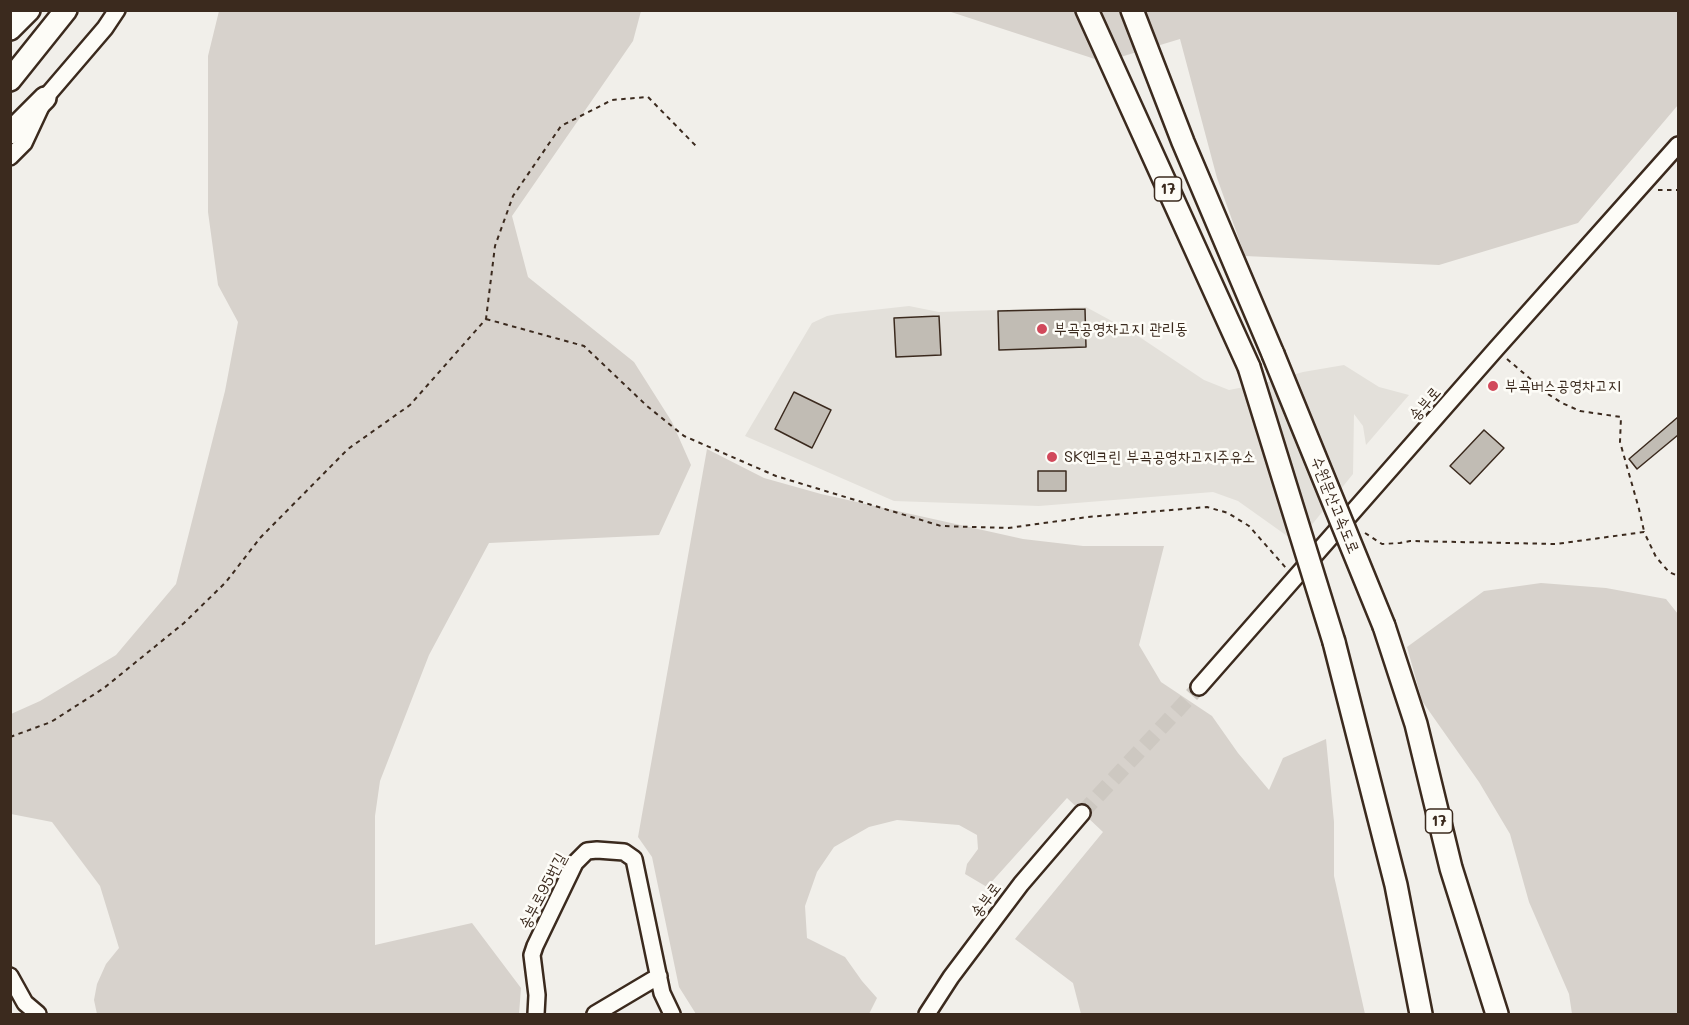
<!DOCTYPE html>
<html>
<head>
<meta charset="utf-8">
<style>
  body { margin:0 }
  #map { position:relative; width:1689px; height:1025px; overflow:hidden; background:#f1efea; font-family:Mali,sans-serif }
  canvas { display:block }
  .frame { position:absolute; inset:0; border:12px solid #3b2a1e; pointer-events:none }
</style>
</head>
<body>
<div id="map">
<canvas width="1689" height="1025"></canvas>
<div class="frame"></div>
</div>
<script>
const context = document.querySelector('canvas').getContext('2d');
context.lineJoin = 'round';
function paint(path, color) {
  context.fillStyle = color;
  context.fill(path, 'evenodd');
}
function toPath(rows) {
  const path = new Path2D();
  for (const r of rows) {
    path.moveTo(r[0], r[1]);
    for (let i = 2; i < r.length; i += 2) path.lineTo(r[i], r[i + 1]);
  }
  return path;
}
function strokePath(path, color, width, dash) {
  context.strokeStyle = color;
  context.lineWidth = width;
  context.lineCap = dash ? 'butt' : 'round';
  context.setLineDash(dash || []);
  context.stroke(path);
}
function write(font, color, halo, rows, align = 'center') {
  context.font = font + ' Mali,"Poor Story",sans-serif';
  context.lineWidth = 5;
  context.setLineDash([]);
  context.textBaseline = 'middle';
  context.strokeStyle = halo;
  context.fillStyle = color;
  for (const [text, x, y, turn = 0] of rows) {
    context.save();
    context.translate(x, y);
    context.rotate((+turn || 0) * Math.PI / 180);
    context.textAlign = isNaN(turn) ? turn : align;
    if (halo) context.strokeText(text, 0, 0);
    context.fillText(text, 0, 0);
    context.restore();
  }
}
paint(toPath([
  [909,306,939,312,1086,307,1132,332,1204,380,1229,390,1264,383,1303,372,1344,365,1379,387,1409,395,1366,445,1363,426,1354,414,1353,474,1297,543,1238,501,1213,492,1039,506,894,501,745,436,812,323,827,316,837,314]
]), '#e3e0da');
paint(toPath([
  [219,11,641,11,633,41,512,216,528,277,634,362,672,422,691,465,659,535,489,543,429,655,380,781,375,816,375,945,472,923,521,988,519,1014,97,1014,94,1000,97,984,106,964,119,948,100,886,52,822,11,814,11,714,40,701,116,655,176,584,225,391,238,322,218,285,208,212,208,56],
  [948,11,1678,11,1678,105,1578,223,1439,265,1245,256,1217,178,1180,39,1104,62],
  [707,449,764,478,821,494,1023,539,1083,546,1164,546,1139,645,1161,682,1212,716,1238,753,1269,790,1283,758,1326,739,1334,822,1334,876,1365,1014,1081,1014,1073,983,1015,939,1103,832,1067,798,987,887,965,874,967,864,978,849,977,835,959,825,897,820,869,827,834,847,817,872,805,906,807,938,845,957,862,981,877,998,869,1014,696,1014,679,987,652,857,638,837],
  [1541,583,1606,588,1666,599,1678,614,1678,1014,1572,1014,1569,994,1529,902,1510,834,1479,782,1422,701,1407,647,1484,591]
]), '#d7d2cc');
const building = toPath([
  [1085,309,1086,347,999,350,998,311,1085,309],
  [939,316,941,355,896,357,894,318,939,316],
  [794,392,831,410,812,448,775,429,794,392],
  [1678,417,1678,435,1637,469,1629,459,1678,417],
  [1484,430,1504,448,1470,484,1450,466,1484,430],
  [1038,471,1066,471,1066,491,1038,491,1038,471]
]);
paint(building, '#c1bcb4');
strokePath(building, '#3b2a1e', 1.5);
strokePath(toPath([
  [1082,813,1199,687]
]), '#cdc8c1', 15, [15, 8]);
const minor = toPath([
  [10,157,24,143,45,98,105,28,117,10],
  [1199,687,1496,349,1678,145],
  [10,976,25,1003,38,1014],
  [536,1014,537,995,532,955,535,946,575,863,587,851,597,850,624,852,634,859,662,993,672,1014],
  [595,1014,659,976],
  [927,1014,951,977,1021,884,1082,813]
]);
const highway = toPath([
  [1087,10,1249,367],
  [1132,10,1183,142,1273,354],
  [10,29,29,10],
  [10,80,66,10],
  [10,133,45,98],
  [1384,626,1416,724,1451,868,1497,1014],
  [1334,642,1396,885,1421,1014]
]);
strokePath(minor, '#3b2a1e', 20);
strokePath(highway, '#3b2a1e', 26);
strokePath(toPath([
  [1658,190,1678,190],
  [486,319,584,346,647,406,684,436,776,476,941,526,1008,528,1088,517,1207,507,1228,513,1249,526,1286,568],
  [1507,359,1548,394,1562,403,1580,411,1621,417,1620,442,1639,509,1644,531],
  [1365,533,1382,544,1400,543,1410,541,1556,544,1644,532,1656,557,1669,572,1678,576],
  [10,737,51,722,104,688,184,623,226,582,260,538,348,449,410,405,486,319,495,246,513,196,561,126,612,100,648,97,696,146]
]), '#3b2a1e', 2, [4.5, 4.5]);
strokePath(minor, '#fdfcf7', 15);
strokePath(highway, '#fdfcf7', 21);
const highwayBridge = toPath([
  [1273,354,1384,626],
  [1249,367,1334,642]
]);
strokePath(highwayBridge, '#3b2a1e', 26, []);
strokePath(highwayBridge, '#fdfcf7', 21);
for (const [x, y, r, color] of [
  [1042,329,6,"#d1495b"],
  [1493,386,6,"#d1495b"],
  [1052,457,6,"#d1495b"]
]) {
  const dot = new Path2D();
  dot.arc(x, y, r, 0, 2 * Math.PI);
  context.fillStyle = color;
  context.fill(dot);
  strokePath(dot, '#fdfcf7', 2);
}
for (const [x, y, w] of [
  [1168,189,27],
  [1439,821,27]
]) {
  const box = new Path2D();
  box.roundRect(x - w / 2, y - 12, w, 24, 4.5);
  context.fillStyle = '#fdfcf7';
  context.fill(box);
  strokePath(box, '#3b2a1e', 1.5);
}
write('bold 15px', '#3b2a1e', null, [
  ["17",1168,189],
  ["17",1439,821]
]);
write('16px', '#3b2a1e', '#fdfcf7', [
  ["부곡공영차고지 관리동",1054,329],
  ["부곡버스공영차고지",1505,386],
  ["SK엔크린 부곡공영차고지주유소",1064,457]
], 'left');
write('16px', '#3b2a1e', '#fdfcf7', [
  ["송부로",1425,404,-49],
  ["수원문산고속도로",1335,505,68],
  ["송부로95번길",543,891,-62],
  ["송부로",986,900,-53]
]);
</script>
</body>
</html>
